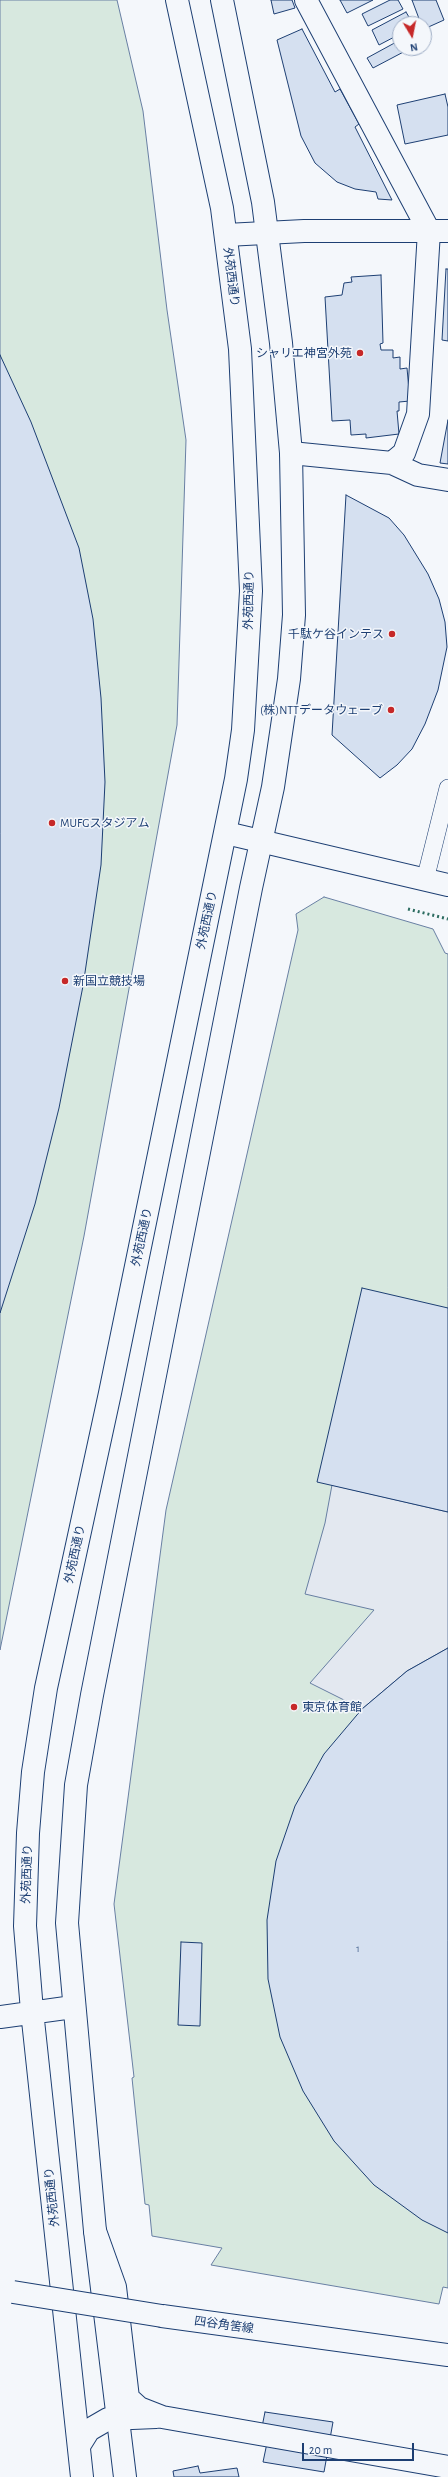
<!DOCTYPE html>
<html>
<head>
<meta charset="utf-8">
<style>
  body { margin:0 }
  #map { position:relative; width:448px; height:2477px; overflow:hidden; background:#f4f7fb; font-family:"Alegreya Sans",sans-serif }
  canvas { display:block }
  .north { position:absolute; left:392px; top:16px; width:40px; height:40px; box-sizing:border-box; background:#f4f7fb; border:1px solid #9eadc5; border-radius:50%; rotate:170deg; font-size:11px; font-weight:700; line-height:16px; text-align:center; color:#1d3f73 }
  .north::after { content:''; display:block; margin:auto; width:14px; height:18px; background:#c62828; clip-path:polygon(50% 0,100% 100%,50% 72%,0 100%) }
  .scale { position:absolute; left:302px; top:2443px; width:112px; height:18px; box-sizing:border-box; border:2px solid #1d3f73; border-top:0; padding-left:5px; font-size:12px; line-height:14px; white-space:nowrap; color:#1d3f73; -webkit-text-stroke:3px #f4f7fb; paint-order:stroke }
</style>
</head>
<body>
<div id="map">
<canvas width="448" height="2477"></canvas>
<div class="north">N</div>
<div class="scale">20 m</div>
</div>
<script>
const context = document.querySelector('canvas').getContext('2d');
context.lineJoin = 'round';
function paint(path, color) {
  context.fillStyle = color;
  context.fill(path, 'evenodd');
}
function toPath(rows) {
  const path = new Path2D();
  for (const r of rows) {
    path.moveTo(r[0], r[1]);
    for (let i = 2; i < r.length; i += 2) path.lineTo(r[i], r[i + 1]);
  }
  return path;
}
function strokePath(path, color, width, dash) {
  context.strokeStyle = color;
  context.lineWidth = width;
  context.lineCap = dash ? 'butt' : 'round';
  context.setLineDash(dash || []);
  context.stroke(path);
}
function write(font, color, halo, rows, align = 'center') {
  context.font = font + ' "Alegreya Sans","Noto Sans JP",sans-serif';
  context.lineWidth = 3;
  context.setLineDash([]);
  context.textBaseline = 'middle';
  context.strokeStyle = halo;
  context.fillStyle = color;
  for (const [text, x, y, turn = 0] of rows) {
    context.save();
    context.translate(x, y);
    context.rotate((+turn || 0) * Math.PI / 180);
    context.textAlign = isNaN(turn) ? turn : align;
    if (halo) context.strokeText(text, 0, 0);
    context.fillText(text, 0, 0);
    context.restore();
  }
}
const green = toPath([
  [0,0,117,0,143,111,167,310,186,440,177,725,84,1236,0,1650,0,0],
  [324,897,433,929,445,953,448,954,448,2288,443,2287,439,2304,211,2265,222,2248,152,2236,149,2205,145,2204,132,2078,134,2077,114,1904,166,1510,298,930,296,914,324,897]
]);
paint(green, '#d7e8df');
strokePath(green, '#687fa3', 1);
const parking = toPath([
  [332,1485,448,1512,448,1648,407,1671,362,1709,310,1683,374,1610,305,1594,325,1523,332,1485]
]);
paint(parking, '#e3e8f0');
strokePath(parking, '#687fa3', 1);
const building = toPath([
  [271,0,292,0,295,8,274,14,271,0],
  [340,0,373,0,347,13,340,0],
  [390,0,398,0,403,9,368,26,362,14,390,0],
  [412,0,436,0,444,20,424,29,424,24,421,24,412,0],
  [406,12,413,24,400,24,400,34,379,45,372,30,406,12],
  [302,29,335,92,340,89,359,124,355,127,392,200,378,199,376,192,355,189,337,182,315,163,301,136,277,40,302,29],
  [400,40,400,48,411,48,373,68,367,58,400,40],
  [445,94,448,107,448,135,405,144,397,105,445,94],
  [446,269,448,269,448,341,442,340,446,269],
  [381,275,383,343,380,344,381,350,393,350,393,358,400,357,400,369,407,368,410,401,399,402,399,411,397,411,399,434,366,438,366,434,351,435,350,420,332,421,325,297,342,295,344,283,352,282,351,277,381,275],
  [0,355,31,422,79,548,93,619,101,698,105,782,101,865,83,986,59,1108,35,1204,0,1313,0,355],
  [448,420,448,464,440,463,448,420],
  [346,495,389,518,404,535,428,574,439,599,445,622,447,647,438,690,425,724,412,749,397,765,380,778,332,735,346,495],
  [362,1288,448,1308,448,1512,317,1482,362,1288],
  [448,1648,448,2233,422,2220,374,2185,334,2141,303,2091,280,2037,268,1979,267,1920,276,1861,295,1806,324,1754,362,1709,407,1671,448,1648],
  [181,1942,202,1943,200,2026,178,2025,181,1942],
  [265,2412,333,2422,324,2472,263,2462,267,2443,259,2442,265,2412],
  [198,2466,200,2473,237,2468,239,2477,174,2477,173,2471,198,2466]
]);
paint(building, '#d5e0f0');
strokePath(building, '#1d3f73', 1);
const service = toPath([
  [425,880,448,788]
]);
const minor = toPath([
  [306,0,429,231,418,414,404,453,392,463],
  [226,235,304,231,448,231],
  [291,453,392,463,418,475,448,480]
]);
const tertiary = toPath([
  [226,833,448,885]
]);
const secondary = toPath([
  [0,2017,73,2007],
  [162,2316,448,2355],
  [82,2477,32,2011,25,1926,28,1833,33,1772,46,1688,110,1393,236,779,243,730,251,591,240,349,222,208,177,0],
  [125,2477,95,2231,67,1923,76,1785,92,1695,251,888,273,787,289,679,294,615,291,453,281,343,263,202,222,0]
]);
const motorway = toPath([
  [95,2231,115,2287,128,2398,139,2408,162,2417,448,2467],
  [79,2446,89,2430,108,2419,156,2417]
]);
strokePath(service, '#1d3f73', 18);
strokePath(minor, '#1d3f73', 24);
strokePath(tertiary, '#1d3f73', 24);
strokePath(secondary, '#1d3f73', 24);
strokePath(motorway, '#1d3f73', 24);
strokePath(service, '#f4f7fb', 17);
strokePath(minor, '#f4f7fb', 22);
strokePath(tertiary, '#f4f7fb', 22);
strokePath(secondary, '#f4f7fb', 22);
strokePath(motorway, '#f4f7fb', 22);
const secondaryBridge = toPath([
  [13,2292,162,2316]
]);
strokePath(secondaryBridge, '#1d3f73', 24, []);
strokePath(secondaryBridge, '#f4f7fb', 22);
strokePath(toPath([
  [408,909,448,919]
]), '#2c6c60', 3, [2, 3]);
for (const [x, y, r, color] of [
  [360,353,4,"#c62828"],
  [392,634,4,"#c62828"],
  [391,710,4,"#c62828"],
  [52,823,4,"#c62828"],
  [65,981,4,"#c62828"],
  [294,1707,4,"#c62828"]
]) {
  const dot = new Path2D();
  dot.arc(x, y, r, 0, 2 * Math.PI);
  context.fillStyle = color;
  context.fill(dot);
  strokePath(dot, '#f4f7fb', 1.5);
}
write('10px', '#4b6792', null, [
  ["1",358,1949]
]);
write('12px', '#1d3f73', '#f4f7fb', [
  ["外苑西通り",231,277,83],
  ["外苑西通り",249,600,-89],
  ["外苑西通り",207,920,-78],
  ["外苑西通り",142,1237,-78],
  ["外苑西通り",75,1554,-78],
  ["外苑西通り",27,1874,-88],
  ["外苑西通り",52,2197,-96],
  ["四谷角筈線",224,2325,8]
]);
write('12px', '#1d3f73', '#f4f7fb', [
  ["シャリエ神宮外苑",352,353],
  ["千駄ケ谷インテス",384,634],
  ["(株)NTTデータウェーブ",383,710],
  ["MUFGスタジアム",60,823,"left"],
  ["新国立競技場",73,981,"left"],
  ["東京体育館",302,1707,"left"]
], 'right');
</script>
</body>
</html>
